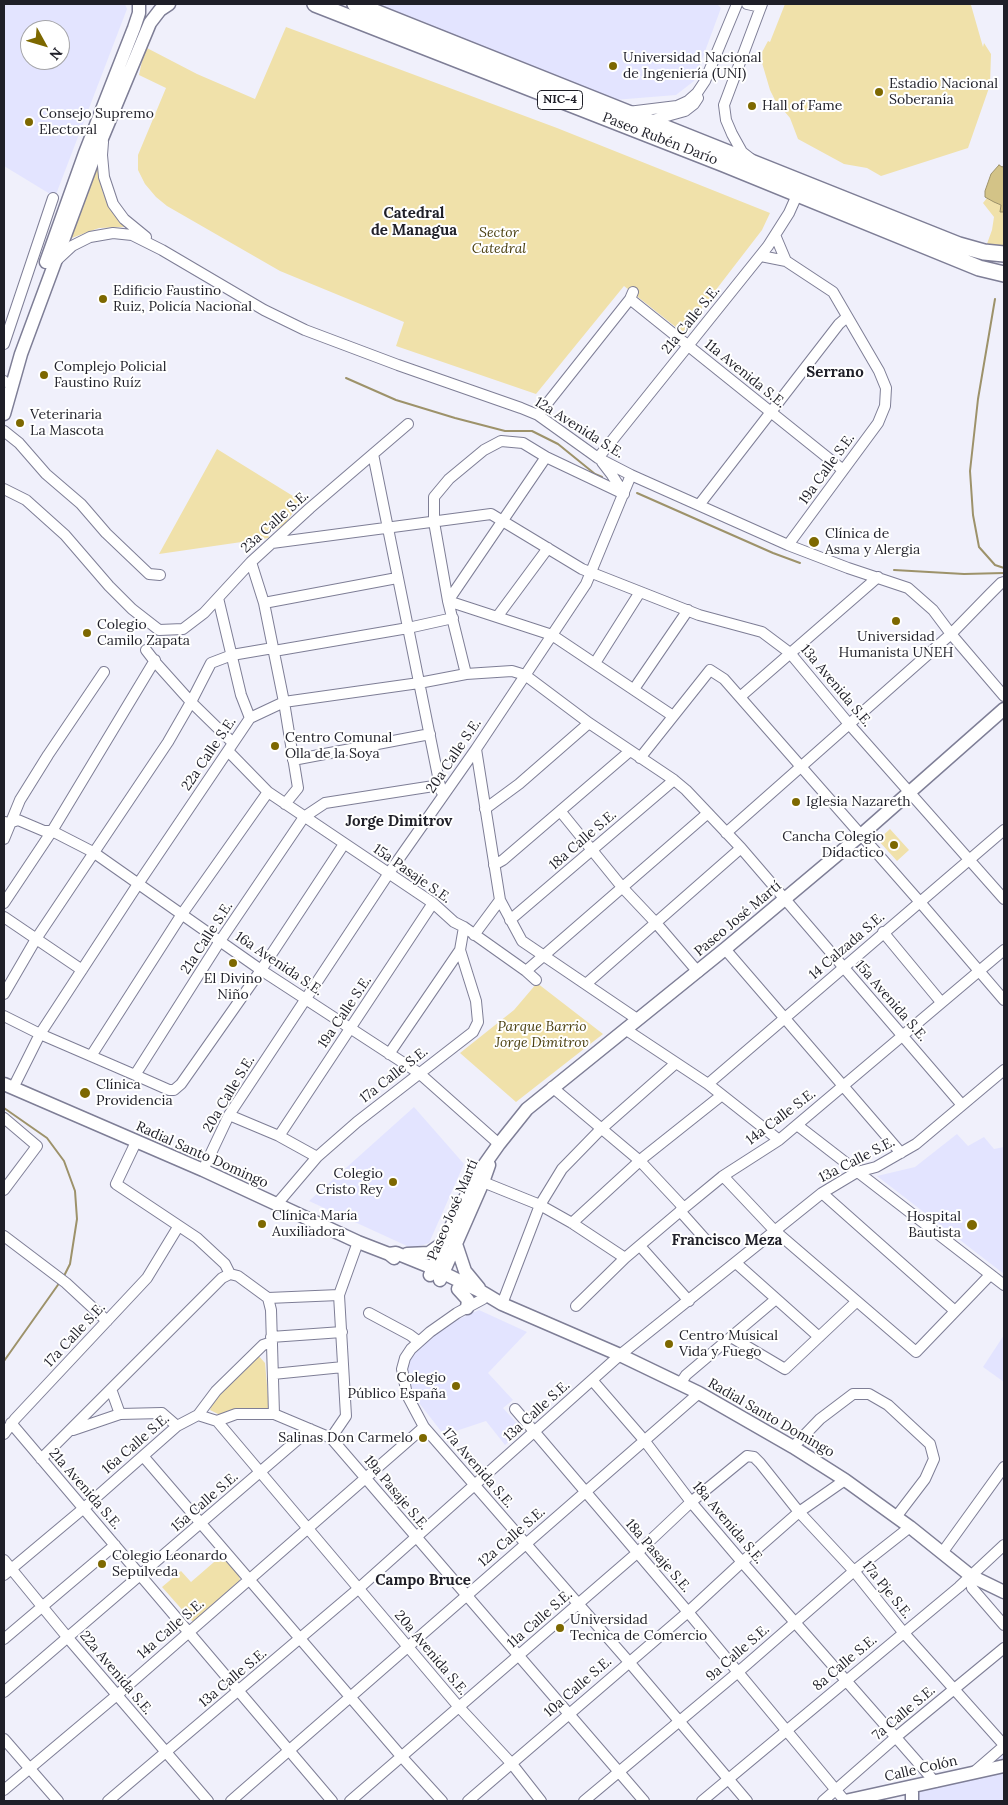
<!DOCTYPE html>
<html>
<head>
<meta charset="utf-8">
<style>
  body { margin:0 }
  #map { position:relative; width:1008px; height:1805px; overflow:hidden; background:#f0f0fb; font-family:Lora,serif }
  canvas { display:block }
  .frame { position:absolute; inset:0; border:5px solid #1f1f28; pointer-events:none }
  .north { position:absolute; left:20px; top:20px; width:50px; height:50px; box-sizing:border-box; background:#fff; border:1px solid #a5a5a9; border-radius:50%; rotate:129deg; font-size:14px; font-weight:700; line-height:20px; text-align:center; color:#1f1f28 }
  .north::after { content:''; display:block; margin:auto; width:18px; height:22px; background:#7d6800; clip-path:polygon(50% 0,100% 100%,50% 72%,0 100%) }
</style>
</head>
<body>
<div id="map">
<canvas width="1008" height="1805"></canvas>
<div class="frame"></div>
<div class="north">N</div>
</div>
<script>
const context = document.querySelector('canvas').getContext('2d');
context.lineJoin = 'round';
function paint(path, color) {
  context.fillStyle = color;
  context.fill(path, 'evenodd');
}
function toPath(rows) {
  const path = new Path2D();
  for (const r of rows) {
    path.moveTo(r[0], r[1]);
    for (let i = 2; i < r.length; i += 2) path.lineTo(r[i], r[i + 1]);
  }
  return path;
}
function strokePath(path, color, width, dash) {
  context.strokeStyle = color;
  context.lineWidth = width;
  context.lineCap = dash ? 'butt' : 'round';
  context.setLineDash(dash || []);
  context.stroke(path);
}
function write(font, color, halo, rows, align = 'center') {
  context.font = font + ' Lora,serif';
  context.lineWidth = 4;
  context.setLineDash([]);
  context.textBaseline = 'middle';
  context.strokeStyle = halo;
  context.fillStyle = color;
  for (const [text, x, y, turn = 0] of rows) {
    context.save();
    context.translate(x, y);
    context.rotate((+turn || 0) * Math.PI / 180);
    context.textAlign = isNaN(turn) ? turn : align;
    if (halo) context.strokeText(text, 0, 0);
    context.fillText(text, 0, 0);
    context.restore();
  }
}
paint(toPath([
  [4,4,125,4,127,9,55,197,4,166],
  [30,30,60,30,60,60,30,60],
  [376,4,717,4,721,8,694,81,676,95,614,100,487,50,422,21],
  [414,1107,464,1164,429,1243,414,1248,407,1246,309,1201],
  [957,1134,968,1146,984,1137,994,1149,1004,1147,1004,1274,877,1176,915,1167],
  [479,1310,527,1332,488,1373,513,1400,503,1408,523,1430,505,1445,486,1421,444,1435,416,1399,407,1372,409,1358,446,1325],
  [1004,1335,1004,1382,983,1367],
  [1004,1746,1004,1801,912,1801,912,1787,974,1772]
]), '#e3e4ff');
paint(toPath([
  [785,4,973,4,971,5,983,47,984,43,991,54,990,85,968,148,881,176,867,168,844,164,798,139,790,118,775,100,770,90,760,56,768,41,770,42],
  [286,27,557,128,770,213,762,230,685,330,682,332,624,286,536,394,396,346,404,322,280,271,167,206,156,197,145,184,138,170,138,155,166,88,139,75,145,47,197,74,255,99],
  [97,164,103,193,114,215,125,227,99,228,66,240],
  [987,198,1001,205,1000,211,1004,212,1004,254,984,252,992,230,994,217,983,203],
  [217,449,301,501,285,524,268,534,269,538,159,554],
  [890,829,909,850,897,861,878,840],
  [537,983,603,1034,516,1102,460,1053,514,1010],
  [258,1355,265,1363,269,1408,240,1409,220,1415,210,1410,213,1401],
  [221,1556,239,1575,240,1580,193,1622,162,1587,181,1571,191,1582]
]), '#f0e1aa');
const water = toPath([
  [999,165,1002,167,1004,166,1004,212,1000,212,1001,205,994,202,985,197,985,191,991,174,999,165]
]);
paint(water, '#d3c387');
strokePath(water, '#9d926a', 1);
strokePath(toPath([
  [995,299,978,399,970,471,973,515,979,547,995,565,1004,568],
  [346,378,396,400,455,418,505,431,532,431,558,444,595,474,602,477],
  [637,493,773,553,800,563],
  [894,570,964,574,1004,573],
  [4,1108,47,1138,64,1161,75,1191,77,1219,70,1264,64,1276],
  [4,1361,60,1282]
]), '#9d926a', 2);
const minor = toPath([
  [747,4,761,7],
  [628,112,677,106,688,101,697,93,705,81,737,4],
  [649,121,685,111,694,104,698,98],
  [103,142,102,155,104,177,113,204,124,219,146,237],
  [751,159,742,152,732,134,726,120,724,105,762,4],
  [775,235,786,261],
  [761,256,786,261,833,292,879,371,886,388,885,406,878,423,788,545],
  [58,259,72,246,90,237,113,233,132,235,162,250,264,310,305,330,398,365,521,408,538,415,598,458,631,475,788,545,848,568,908,588,933,610,951,634,1004,696],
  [630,299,843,470],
  [4,344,53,198],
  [4,381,5,382],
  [538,415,630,299,633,292],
  [4,431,19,443,46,474,81,504,106,533,149,574,160,575],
  [373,454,441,791],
  [598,458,768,246,789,213,797,195],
  [602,462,612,475,624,494],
  [4,489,26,500,65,535,109,586,132,609,159,630,183,629,204,613,251,562,310,508,408,424],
  [699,505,839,324,847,317],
  [272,543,491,514,582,569,699,615,762,632,790,653,849,724,1004,899],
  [251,562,264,603,284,702,298,788,285,804],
  [218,598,241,695,250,718],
  [448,601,552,635,673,716],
  [448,601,546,457],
  [264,603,397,578],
  [497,617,548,548],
  [146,650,156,663,191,702,233,743],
  [274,651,408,628,453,618],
  [595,663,640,592],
  [466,674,448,601,434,522,434,497,449,479,484,450,501,441,523,443,546,457,624,494],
  [634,689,688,610],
  [740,697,878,577],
  [476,749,500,900,522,941,637,1019],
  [228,751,268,792,433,903,454,922,464,927,526,971,536,980],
  [640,758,710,670,724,679,919,901,1004,1000],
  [293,760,430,734],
  [485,809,519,784,589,723],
  [561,812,622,887,656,923,698,972],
  [4,822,9,823,18,820,44,831,52,831,93,852,261,970,419,1073,499,1144],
  [726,833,951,634,990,594,1001,583,1004,582],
  [4,839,20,800,48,755,104,672],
  [494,865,503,860,630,751],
  [4,903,52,831,155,660],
  [4,917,82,970],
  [510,920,674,780],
  [883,932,941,1002],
  [474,935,500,900],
  [725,949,901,1153],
  [526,971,708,813],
  [586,984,741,848],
  [4,994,36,939,168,742,191,702,211,663,232,655,273,648],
  [4,1016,40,1034,135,1075,169,1090,174,1090,181,1084,261,970,344,844],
  [625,1029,708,1084,779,1140],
  [389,1054,460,950,464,927],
  [91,1056,182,914,268,792],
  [135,1075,220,941,304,817,325,803,440,785],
  [708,1084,1004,830],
  [552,1087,640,1161,684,1208],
  [13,1088,40,1034,138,884,250,718,284,702,419,683,466,674,512,671,525,675,589,723,674,780,686,790,741,848,962,1105],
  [229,1115,279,1136,317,1157],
  [4,1118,37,1146,4,1190],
  [797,1125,1004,1285],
  [279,1136,433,903],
  [136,1142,116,1184,197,1238,225,1264,230,1274],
  [203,1170,229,1115,389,873,476,749,586,584,631,475],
  [723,1176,774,1230,916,1352,990,1275],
  [483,1182,540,1205,572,1223,625,1258],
  [822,1193,955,1311],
  [277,1204,317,1157,357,1122,473,1032,478,1022,476,1001,460,950],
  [680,1211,705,1239],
  [572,1223,644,1157,722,1095],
  [4,1236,66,1283,107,1321],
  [640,1246,689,1301],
  [736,1263,819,1337],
  [268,1298,339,1295],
  [483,1299,457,1313,430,1332,411,1349,405,1358,402,1369,407,1395,424,1427,629,1662,747,1801],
  [502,1304,540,1205,562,1169,600,1130,676,1063],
  [576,1306,625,1258,684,1208,723,1176,779,1140,1004,950],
  [369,1313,410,1335,418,1341],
  [271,1337,342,1332],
  [731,1337,785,1369,856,1302],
  [273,1374,343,1367],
  [592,1380,644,1440,691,1502,742,1562,935,1782],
  [680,1384,686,1375,776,1299],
  [111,1389,120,1414],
  [515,1409,688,1612,845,1801],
  [198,1415,217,1421,458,1706,512,1764,541,1801],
  [217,1421,236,1414,274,1414,331,1438,644,1801],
  [11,1423,332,1801],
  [73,1430,120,1414,162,1413,177,1426],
  [4,1434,15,1419,147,1278,178,1227],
  [331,1438,346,1416,339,1295,358,1242],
  [793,1447,820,1419,853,1394,869,1394,888,1405,930,1444,934,1459,925,1479,896,1517],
  [143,1456,401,1756,442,1801],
  [41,1459,222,1278,230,1274,238,1276,268,1298,271,1310,274,1414],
  [942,1553,1004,1467],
  [4,1560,68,1638,208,1801],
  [4,1575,84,1508,177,1426,198,1415,216,1391,263,1345,272,1342],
  [971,1576,972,1588,1004,1625],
  [4,1639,115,1545],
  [4,1692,310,1429],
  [4,1739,58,1801],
  [974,1772,1004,1746],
  [4,1790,117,1695,424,1427],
  [108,1801,358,1589,620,1355,822,1193,857,1172,876,1167,916,1144,1004,1070],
  [231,1801,699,1393],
  [350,1801,637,1553,691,1502,747,1456,754,1457,760,1463,799,1512,854,1571,903,1632,1004,1745],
  [468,1801,688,1612,742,1562,799,1512,845,1480],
  [584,1801,737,1673,854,1571,910,1527],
  [702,1801,959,1587,1004,1545],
  [823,1801,896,1737,1004,1648]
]);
const major = toPath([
  [46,262,85,153,134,28,139,13,139,4],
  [4,414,21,354,93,160,150,23,160,10,169,4],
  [4,1084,203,1170,358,1242,389,1254,394,1258],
  [456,1244,465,1271,479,1288],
  [389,1254,396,1253,433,1268,482,1292,502,1304,620,1355,699,1393,793,1447,845,1480,910,1527,971,1576,1004,1592],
  [407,1254,429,1253,443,1243],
  [430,1275,443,1243,475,1178,499,1144,527,1109,725,949,861,835,1004,709],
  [440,1280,483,1182,489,1165],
  [458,1289,468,1300,467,1308],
  [912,1787,912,1801],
  [845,1801,1004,1766]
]);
const highway = toPath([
  [315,4,724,164,979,268,1004,274],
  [355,4,959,245,984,252,1004,254]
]);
strokePath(minor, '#7e7e96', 12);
strokePath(major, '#7e7e96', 15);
strokePath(highway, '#7e7e96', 18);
strokePath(minor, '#fff', 10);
strokePath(major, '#fff', 12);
strokePath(highway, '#fff', 15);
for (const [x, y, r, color] of [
  [613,66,5,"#7d6800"],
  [879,92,5,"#7d6800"],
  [752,106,5,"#7d6800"],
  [29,122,5,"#7d6800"],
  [103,299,5,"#7d6800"],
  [44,375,5,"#7d6800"],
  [20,423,5,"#7d6800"],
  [814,542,6,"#7d6800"],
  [896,621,5,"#7d6800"],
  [87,633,5,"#7d6800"],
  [275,746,5,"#7d6800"],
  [796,802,5,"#7d6800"],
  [894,845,5,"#7d6800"],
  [233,963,5,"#7d6800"],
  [85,1093,6,"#7d6800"],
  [393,1182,5,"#7d6800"],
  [262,1224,5,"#7d6800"],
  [972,1225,6,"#7d6800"],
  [669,1344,5,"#7d6800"],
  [456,1386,5,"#7d6800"],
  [423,1438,5,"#7d6800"],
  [102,1564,5,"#7d6800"],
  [560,1628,5,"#7d6800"]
]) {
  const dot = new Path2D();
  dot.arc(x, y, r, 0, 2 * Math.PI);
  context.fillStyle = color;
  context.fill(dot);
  strokePath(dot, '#fff', 2);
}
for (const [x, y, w] of [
  [560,100,45]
]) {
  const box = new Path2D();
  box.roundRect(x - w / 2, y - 9.5, w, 19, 4);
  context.fillStyle = '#fff';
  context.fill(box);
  strokePath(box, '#1f1f28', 1);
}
write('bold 12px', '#1f1f28', null, [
  ["NIC-4",560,100]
]);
write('14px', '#1f1f28', '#fff', [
  ["Universidad Nacional",623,58],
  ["de Ingeniería (UNI)",623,74],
  ["Estadio Nacional",889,84],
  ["Soberanía",889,100],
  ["Hall of Fame",762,106],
  ["Consejo Supremo",39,114],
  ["Electoral",39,130],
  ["Edificio Faustino",113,291],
  ["Ruiz, Policía Nacional",113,307],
  ["Complejo Policial",54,367],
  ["Faustino Ruíz",54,383],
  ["Veterinaria",30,415],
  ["La Mascota",30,431],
  ["Clínica de",825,534],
  ["Asma y Alergia",825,550],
  ["Colegio",97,625],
  ["Camilo Zapata",97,641],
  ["Universidad",896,637,"center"],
  ["Humanista UNEH",896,653,"center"],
  ["Centro Comunal",285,738],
  ["Olla de la Soya",285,754],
  ["Iglesia Nazareth",806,802],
  ["Cancha Colegio",884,837,"right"],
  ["Didactico",884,853,"right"],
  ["El Divino",233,979,"center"],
  ["Niño",233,995,"center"],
  ["Clínica",96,1085],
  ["Providencia",96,1101],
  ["Colegio",383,1174,"right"],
  ["Cristo Rey",383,1190,"right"],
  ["Clínica María",272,1216],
  ["Auxiliadora",272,1232],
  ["Hospital",961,1217,"right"],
  ["Bautista",961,1233,"right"],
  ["Centro Musical",679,1336],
  ["Vida y Fuego",679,1352],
  ["Colegio",446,1378,"right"],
  ["Público España",446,1394,"right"],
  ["Salinas Don Carmelo",413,1438,"right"],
  ["Colegio Leonardo",112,1556],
  ["Sepulveda",112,1572],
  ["Universidad",570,1620],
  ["Tecnica de Comercio",570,1636]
], 'left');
write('14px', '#1f1f28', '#fff', [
  ["Paseo Rubén Darío",660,139,21],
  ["21a Calle S.E.",691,320,-51],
  ["11a Avenida S.E.",745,374,39],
  ["12a Avenida S.E.",579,428,32],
  ["19a Calle S.E.",827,469,-54],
  ["23a Calle S.E.",275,522,-42],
  ["13a Avenida S.E.",836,686,50],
  ["22a Calle S.E.",209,754,-56],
  ["20a Calle S.E.",454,756,-56],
  ["18a Calle S.E.",583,840,-41],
  ["15a Pasaje S.E.",412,874,35],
  ["Paseo José Martí",738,919,-40],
  ["21a Calle S.E.",207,938,-57],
  ["14 Calzada S.E.",847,946,-41],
  ["16a Avenida S.E.",279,964,34],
  ["15a Avenida S.E.",891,1001,49],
  ["19a Calle S.E.",345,1012,-56],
  ["17a Calle S.E.",394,1075,-38],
  ["20a Calle S.E.",229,1094,-59],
  ["14a Calle S.E.",781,1117,-37],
  ["Radial Santo Domingo",202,1155,24],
  ["13a Calle S.E.",857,1160,-27],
  ["Paseo José Martí",453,1210,-67],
  ["17a Calle S.E.",75,1335,-47],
  ["13a Calle S.E.",537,1411,-42],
  ["Radial Santo Domingo",771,1418,30],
  ["16a Calle S.E.",136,1444,-41],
  ["17a Avenida S.E.",478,1468,49],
  ["21a Avenida S.E.",85,1489,49],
  ["19a Pasaje S.E.",396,1493,50],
  ["15a Calle S.E.",205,1502,-41],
  ["18a Avenida S.E.",728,1523,50],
  ["12a Calle S.E.",512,1537,-41],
  ["18a Pasaje S.E.",658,1556,49],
  ["17a Pje S.E.",887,1590,51],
  ["11a Calle S.E.",540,1619,-41],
  ["14a Calle S.E.",171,1629,-41],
  ["20a Avenida S.E.",431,1653,50],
  ["9a Calle S.E.",738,1653,-41],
  ["8a Calle S.E.",845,1663,-40],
  ["22a Avenida S.E.",116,1673,50],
  ["13a Calle S.E.",233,1678,-40],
  ["10a Calle S.E.",578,1687,-41],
  ["7a Calle S.E.",904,1713,-40],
  ["Calle Colón",921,1769,-13]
]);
write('italic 14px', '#4a3f0f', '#fff', [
  ["Sector",499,233],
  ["Catedral",499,249],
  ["Parque Barrio",542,1027],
  ["Jorge Dimitrov",542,1043]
]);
write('bold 15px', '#1f1f28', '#fff', [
  ["Catedral",414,214],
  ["de Managua",414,231],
  ["Serrano",835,373],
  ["Jorge Dimitrov",399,822],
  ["Francisco Meza",727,1241],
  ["Campo Bruce",423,1581]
]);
</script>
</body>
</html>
